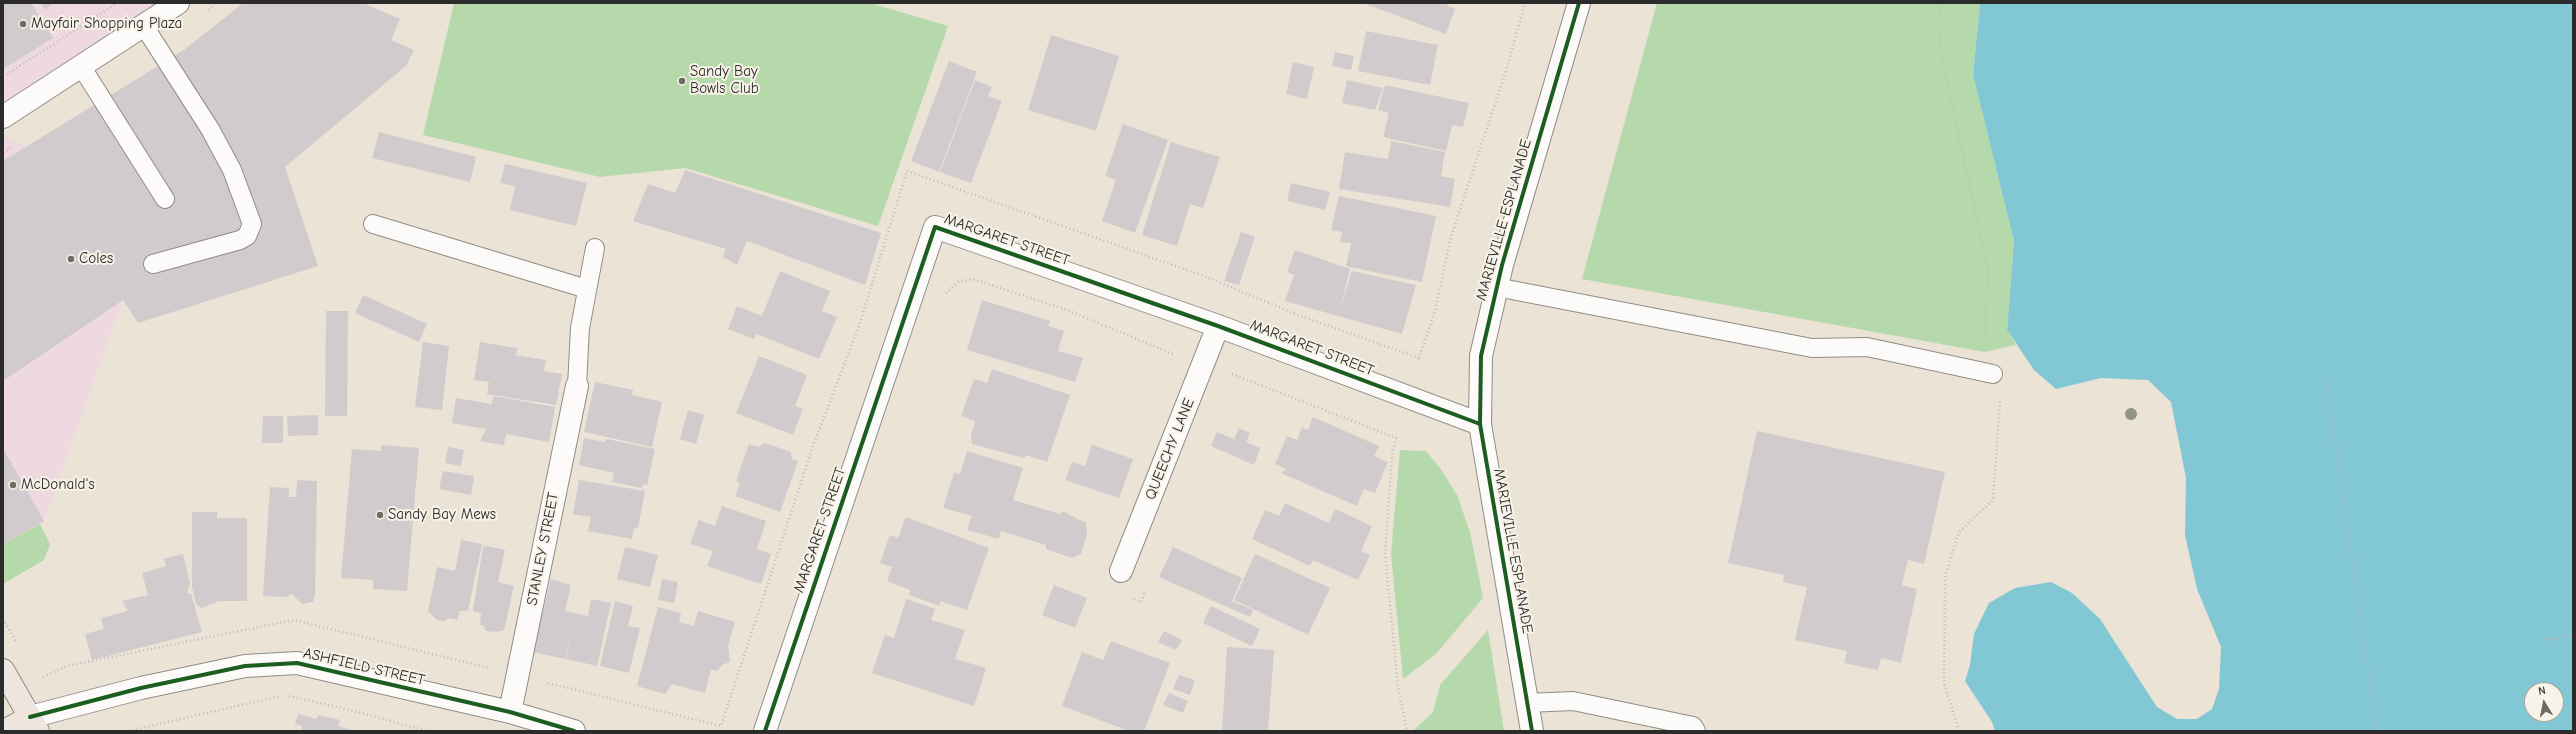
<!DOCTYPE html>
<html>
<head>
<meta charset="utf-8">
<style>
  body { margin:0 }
  #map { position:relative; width:2576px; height:734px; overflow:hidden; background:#ebe3d5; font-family:"Comic Neue",sans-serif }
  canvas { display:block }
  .frame { position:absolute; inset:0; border:4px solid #2b2b2b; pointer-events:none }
  .north { position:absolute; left:2524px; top:682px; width:40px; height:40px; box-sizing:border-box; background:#f7f3e8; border:1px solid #a5a39c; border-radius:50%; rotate:350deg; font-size:11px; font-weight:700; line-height:16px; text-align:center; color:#2b2b2b }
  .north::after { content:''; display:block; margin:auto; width:14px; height:18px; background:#6e6b66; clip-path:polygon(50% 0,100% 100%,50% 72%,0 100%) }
</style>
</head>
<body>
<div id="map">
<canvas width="2576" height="734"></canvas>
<div class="frame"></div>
<div class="north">N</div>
</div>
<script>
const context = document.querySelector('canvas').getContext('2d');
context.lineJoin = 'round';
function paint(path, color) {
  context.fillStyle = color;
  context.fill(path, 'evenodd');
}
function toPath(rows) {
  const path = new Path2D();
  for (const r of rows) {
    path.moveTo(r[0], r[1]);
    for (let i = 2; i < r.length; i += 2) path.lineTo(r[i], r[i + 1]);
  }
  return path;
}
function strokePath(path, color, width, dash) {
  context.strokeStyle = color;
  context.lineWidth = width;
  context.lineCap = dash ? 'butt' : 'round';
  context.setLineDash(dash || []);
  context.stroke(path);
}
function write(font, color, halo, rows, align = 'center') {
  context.font = font + ' "Comic Neue",sans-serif';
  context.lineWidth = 4;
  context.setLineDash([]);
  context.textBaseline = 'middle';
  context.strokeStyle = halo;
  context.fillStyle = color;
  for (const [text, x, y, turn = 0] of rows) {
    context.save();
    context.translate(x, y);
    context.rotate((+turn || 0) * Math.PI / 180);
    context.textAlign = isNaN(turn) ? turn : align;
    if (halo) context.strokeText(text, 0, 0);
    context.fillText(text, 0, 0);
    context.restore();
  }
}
paint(toPath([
  [39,3,178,3,3,117,3,27],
  [76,117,110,278,123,300,44,521,3,544,3,137,26,146]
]), '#edd9df');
paint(toPath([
  [454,3,870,3,948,26,878,226,685,168,600,177,423,135],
  [1657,3,1980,3,1973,75,2014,241,2007,330,2016,345,1985,352,1582,279],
  [1400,450,1426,451,1440,468,1457,495,1470,532,1483,598,1436,654,1403,679,1391,554],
  [40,524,50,544,44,560,3,584,3,544],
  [1488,630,1504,731,1413,731,1433,712,1440,685]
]), '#b6d9ac');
paint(toPath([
  [1980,3,2573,3,2573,731,1995,731,1992,722,1965,681,1970,665,1974,634,1989,603,2015,588,2051,582,2072,593,2100,619,2157,707,2177,719,2197,719,2212,709,2219,689,2221,647,2197,589,2185,535,2186,478,2171,402,2148,380,2101,378,2056,389,2034,370,2007,330,2014,241,1973,75],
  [2532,690,2556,690,2556,714,2532,714]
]), '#82c8d4');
paint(toPath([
  [3,3,31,3,53,38,3,69],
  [41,3,54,3,45,9],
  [243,3,363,3,400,19,391,40,414,50,406,66,285,167,318,266,138,323,123,300,3,381,3,161,184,50],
  [1363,3,1448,3,1447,6,1455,9,1446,34],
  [1366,31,1438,45,1430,85,1358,71],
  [1051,35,1119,56,1096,131,1028,110],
  [1335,52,1354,56,1351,70,1332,66],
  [949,61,977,72,939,172,911,161],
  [1293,62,1314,67,1307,99,1286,94],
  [975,80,992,87,988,96,1002,101,971,183,940,172],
  [1347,80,1383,88,1375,110,1342,103],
  [1385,85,1469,103,1463,127,1452,125,1446,151,1383,137,1389,113,1378,110],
  [1123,124,1168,140,1135,233,1102,221,1116,180,1105,176],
  [379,132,476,157,470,182,372,158],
  [1391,141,1445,152,1441,176,1455,179,1450,207,1339,189,1345,152,1388,159],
  [1171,142,1220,157,1203,208,1190,204,1177,246,1142,235],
  [505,164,587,183,576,226,510,210,515,186,500,183],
  [685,170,881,233,865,285,747,241,737,265,723,257,726,249,633,221,648,184,675,193],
  [1291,183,1330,192,1325,210,1287,201],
  [1339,196,1436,216,1422,282,1346,266,1351,243,1340,242,1342,232,1331,230],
  [1241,232,1255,237,1239,285,1224,281],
  [1295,250,1350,269,1340,309,1352,271,1416,285,1402,334,1285,301,1294,275,1287,272],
  [780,271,830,291,822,311,837,317,819,359,756,334,754,339,728,329,737,306,762,316],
  [363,295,427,324,419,342,355,313],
  [982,300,1050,321,1048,326,1064,331,1058,351,1083,358,1075,382,967,350],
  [326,311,348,311,347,416,325,416],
  [423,342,449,346,442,410,415,407],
  [480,342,517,348,516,355,546,360,544,371,562,374,556,405,487,394,489,382,474,380],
  [759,356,807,375,795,406,803,409,793,435,736,413],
  [992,369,1070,395,1047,462,1026,455,1024,458,972,444,971,435,975,421,961,416,974,379,987,383],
  [595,382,633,390,632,395,662,402,652,447,584,432],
  [493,396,555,407,549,442,506,434,504,445,480,441,486,429,452,423,456,398,492,404],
  [688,410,704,415,696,444,680,439],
  [318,415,318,435,288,436,287,416],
  [263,416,283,416,283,443,262,443],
  [1313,417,1379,446,1374,456,1388,462,1375,493,1364,489,1357,506,1281,473,1286,469,1275,464,1287,436,1297,440,1302,427,1308,430],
  [1239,428,1250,433,1246,442,1260,448,1254,465,1211,446,1217,432,1234,439],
  [1757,431,1945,472,1924,564,1908,560,1902,585,1917,589,1901,663,1881,658,1878,670,1844,663,1847,651,1795,640,1807,587,1783,582,1784,575,1728,563],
  [584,438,605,442,607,439,655,449,647,485,643,484,642,488,612,482,614,473,579,465],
  [765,443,791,452,792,459,798,461,780,512,735,496,740,483,736,481,749,444,758,447],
  [381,445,419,448,407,591,373,589,373,580,341,578,352,449,381,451],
  [1092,445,1133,459,1119,498,1065,480,1072,462,1085,466],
  [448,447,464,450,461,466,445,463],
  [3,448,44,521,3,544],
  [967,451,1023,468,1013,500,1060,514,1062,511,1086,523,1087,535,1081,554,1072,558,1046,549,1046,545,1001,531,999,539,967,530,972,516,943,508,954,473,960,474],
  [443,471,474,476,471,495,439,489],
  [297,480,317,481,315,594,313,602,302,604,291,593,288,597,263,596,270,487,289,488,289,497,296,497],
  [579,480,645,491,638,528,634,528,632,539,588,531,591,517,573,514],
  [1285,503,1329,523,1335,509,1372,526,1361,551,1370,555,1358,580,1313,560,1310,566,1252,539,1265,510,1279,516],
  [722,506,766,521,757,549,771,554,761,584,707,566,713,551,690,544,699,520,715,526],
  [192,512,217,512,217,518,247,518,247,601,219,601,201,608,196,604,192,587],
  [906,517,989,548,967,610,940,601,940,606,909,595,910,590,887,581,892,567,880,563,890,535,898,538],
  [461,540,482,544,468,611,460,611,457,620,450,618,444,621,437,620,428,611,437,567,455,571],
  [487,546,505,550,498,582,514,586,504,630,496,632,486,631,483,625,480,625,481,613,473,611,483,547],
  [625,547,658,555,650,587,617,579],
  [1173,547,1242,578,1232,601,1253,610,1250,617,1159,577],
  [183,554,190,584,187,593,191,594,202,632,92,660,85,634,104,629,101,618,128,611,122,601,148,595,142,573,166,566,164,559],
  [1255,554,1330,588,1308,635,1234,600],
  [551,579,571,585,565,611,588,616,591,599,611,603,597,666,566,659,573,628,565,659,533,652],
  [662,579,678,582,674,603,658,600],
  [1054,585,1087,598,1075,628,1042,615],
  [906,599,935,609,931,620,965,630,955,659,986,668,974,706,872,673,885,635,894,638],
  [615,601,633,606,628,626,640,628,629,673,600,666],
  [1211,606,1260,629,1252,646,1203,623],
  [658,607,681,613,679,622,694,626,698,611,735,622,728,646,730,662,722,665,717,671,711,669,705,693,672,684,665,694,637,686],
  [1164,631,1182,640,1176,650,1158,642],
  [1111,641,1170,663,1144,731,1129,731,1062,706,1082,652,1103,660],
  [1227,647,1274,650,1268,731,1222,731],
  [1179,675,1195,680,1190,695,1173,689],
  [1169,693,1188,701,1183,713,1163,705],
  [298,714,317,719,318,715,340,720,338,726,354,731,301,731,302,726,295,724]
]), '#d1cbcd');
const lane = toPath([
  [144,26,210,129,232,170,252,224,247,236,240,240,153,264],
  [81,66,165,199],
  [373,224,587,289],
  [1496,287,1812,348,1867,347,1993,374],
  [577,386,580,328,595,248],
  [1527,703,1573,701,1693,726,1696,731]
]);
const street = toPath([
  [3,117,178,3],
  [1121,571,1218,326],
  [510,712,577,386],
  [30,717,141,688,245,666,297,663,510,712,574,731],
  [765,731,935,227,1218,326,1480,424],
  [1532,731,1480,424,1481,356,1502,265,1579,3]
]);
const primary = toPath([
  [3,670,38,731],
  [4,731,30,717]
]);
strokePath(lane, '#918d86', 20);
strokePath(street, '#918d86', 24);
strokePath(primary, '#918d86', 24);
strokePath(toPath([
  [1942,3,1938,25,1943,63,1988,270,1984,343],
  [209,10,215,3],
  [3,77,117,3],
  [3,153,12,147],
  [946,293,958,282,973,279,1067,310,1175,355],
  [1232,374,1396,438,1392,454,1385,553,1398,687,1407,731],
  [2326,380,2377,731],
  [1134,599,1141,602,1145,592],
  [3,619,16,641],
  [2546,640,2573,635],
  [43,677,67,666,294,620,489,668],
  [548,683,721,726,813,446,859,326,907,171,1204,276,1298,315,1419,358,1435,311,1451,237,1506,71,1525,3],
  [289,696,346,709,428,731],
  [129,731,280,696],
  [1959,731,1944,683,1945,576,1959,532,1993,500,2000,401]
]), '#bdbcba', 2.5, [1, 3]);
strokePath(lane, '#fcfbf9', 18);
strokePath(street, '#fcfbf9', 22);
strokePath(primary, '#eee6de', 22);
strokePath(toPath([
  [30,717,141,688,245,666,297,663,510,712,574,731],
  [765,731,935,227,1218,326,1480,424],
  [1532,731,1480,424,1481,356,1502,265,1579,3]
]), '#1b5e20', 4);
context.fillStyle = '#8f9485';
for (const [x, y] of [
  [2131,414]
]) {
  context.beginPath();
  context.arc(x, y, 6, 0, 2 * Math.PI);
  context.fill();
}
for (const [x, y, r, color] of [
  [23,24,4,"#6e6b66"],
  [682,81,4,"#6e6b66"],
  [71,259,4,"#6e6b66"],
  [13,485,4,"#6e6b66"],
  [380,515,4,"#6e6b66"]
]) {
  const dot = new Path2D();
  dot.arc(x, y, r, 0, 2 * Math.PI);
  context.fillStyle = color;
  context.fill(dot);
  strokePath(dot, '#f7f3e8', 1.5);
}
write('15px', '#2b2b2b', '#f7f3e8', [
  ["Mayfair Shopping Plaza",31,24],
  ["Sandy Bay",690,72],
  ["Bowls Club",690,89],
  ["Coles",79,259],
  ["McDonald's",21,485],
  ["Sandy Bay Mews",388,515]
], 'left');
write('15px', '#2b2b2b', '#f7f3e8', [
  ["MARIEVILLE ESPLANADE",1504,220,-74],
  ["MARGARET STREET",1007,240,19],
  ["MARGARET STREET",1312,348,21],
  ["QUEECHY LANE",1170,449,-68],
  ["MARGARET STREET",820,530,-71],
  ["STANLEY STREET",543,549,-79],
  ["MARIEVILLE ESPLANADE",1513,551,80],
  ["ASHFIELD STREET",364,667,13]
]);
</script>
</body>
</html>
